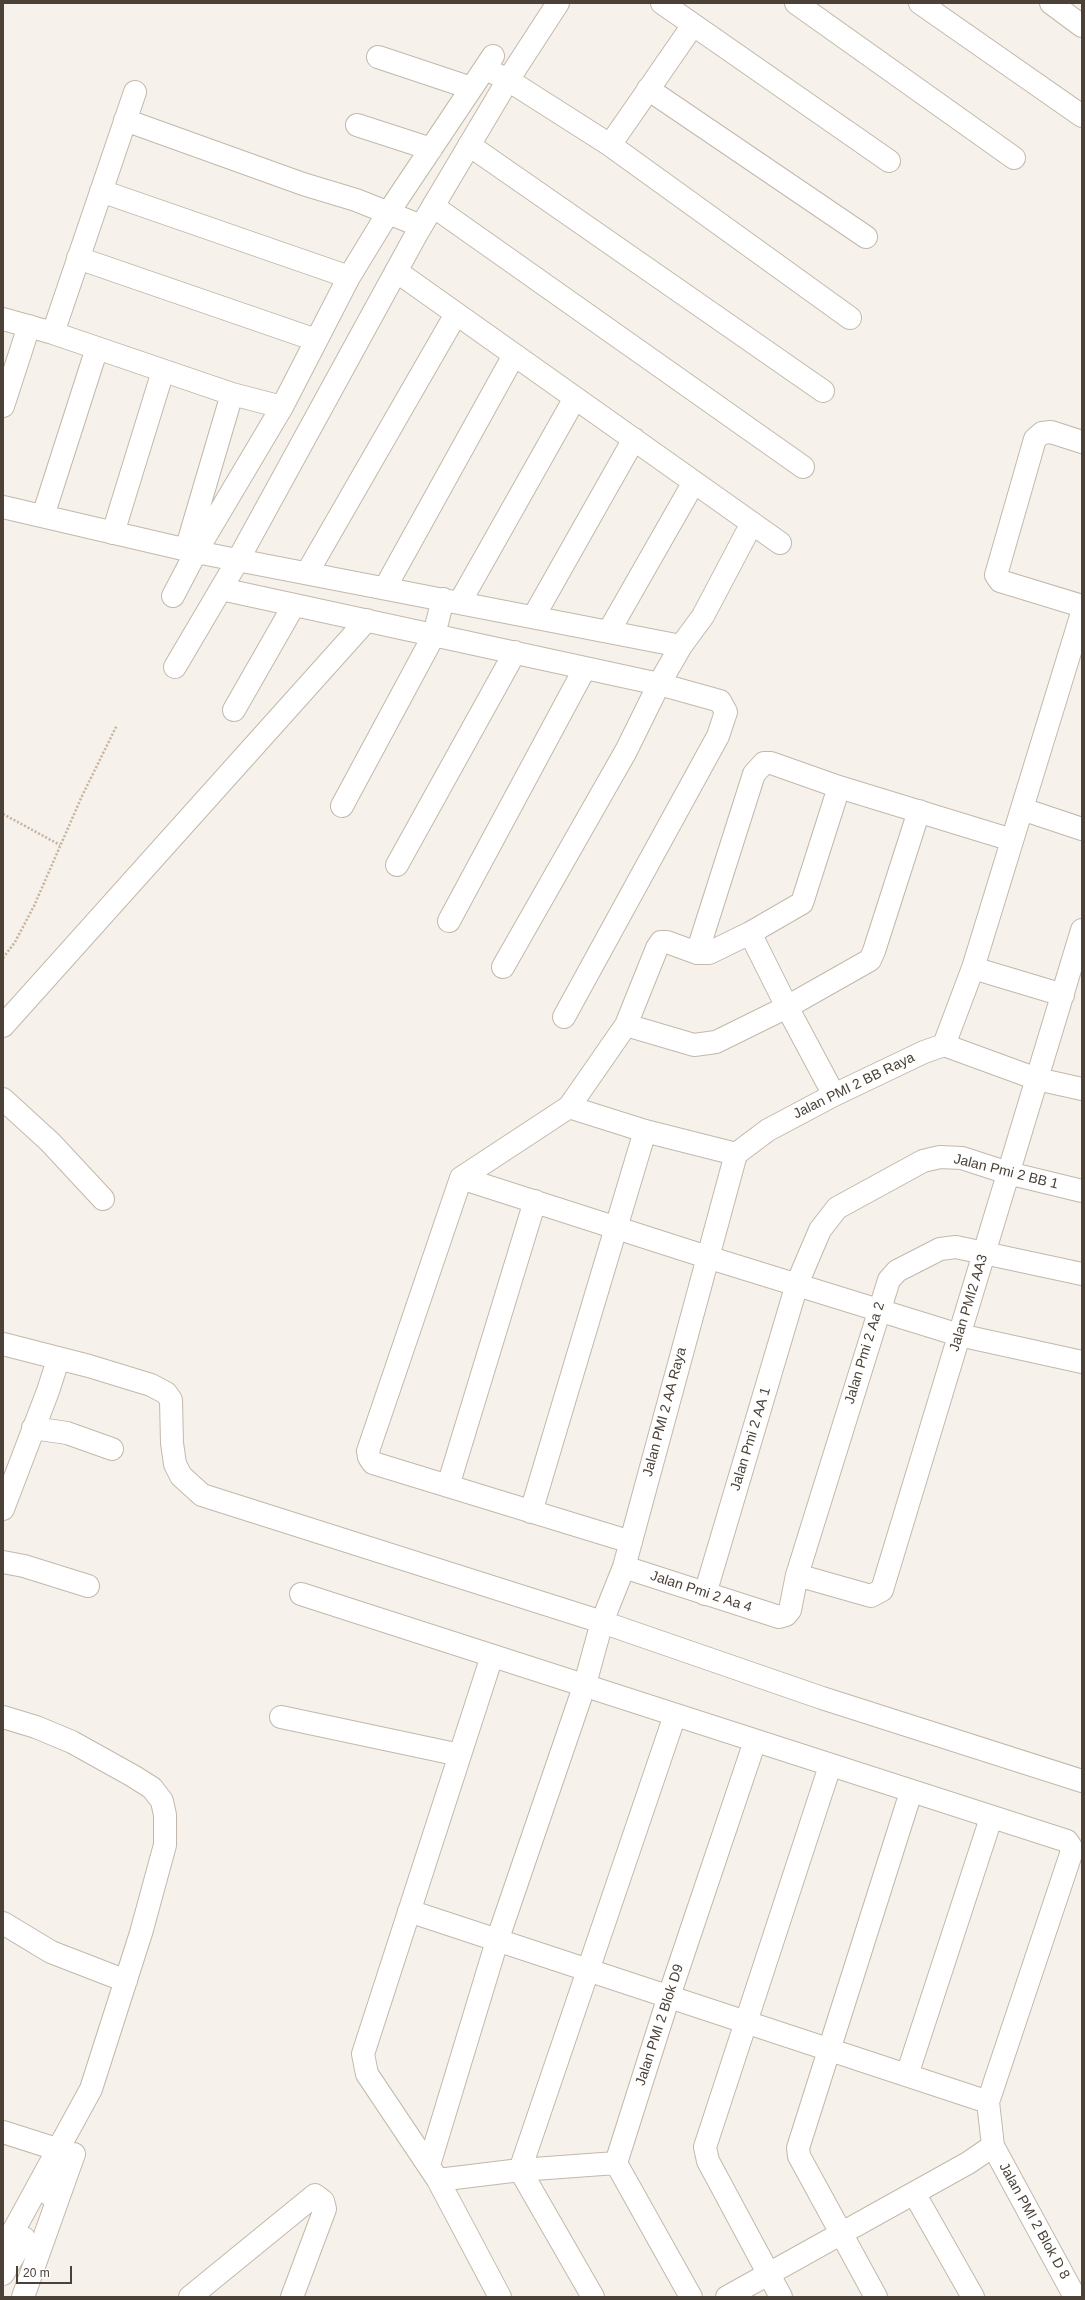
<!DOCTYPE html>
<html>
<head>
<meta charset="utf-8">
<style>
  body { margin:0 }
  #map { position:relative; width:1085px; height:2300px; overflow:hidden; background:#f6f1ea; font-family:Helvetica,sans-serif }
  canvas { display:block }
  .frame { position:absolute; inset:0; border:4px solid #4b4137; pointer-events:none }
  .scale { position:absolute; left:16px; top:2266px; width:56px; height:18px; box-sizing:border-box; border:2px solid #4b4137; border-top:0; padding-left:5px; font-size:12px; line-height:14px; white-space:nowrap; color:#4b4137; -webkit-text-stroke:3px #fff; paint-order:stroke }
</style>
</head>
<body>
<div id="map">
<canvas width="1085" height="2300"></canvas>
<div class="frame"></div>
<div class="scale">20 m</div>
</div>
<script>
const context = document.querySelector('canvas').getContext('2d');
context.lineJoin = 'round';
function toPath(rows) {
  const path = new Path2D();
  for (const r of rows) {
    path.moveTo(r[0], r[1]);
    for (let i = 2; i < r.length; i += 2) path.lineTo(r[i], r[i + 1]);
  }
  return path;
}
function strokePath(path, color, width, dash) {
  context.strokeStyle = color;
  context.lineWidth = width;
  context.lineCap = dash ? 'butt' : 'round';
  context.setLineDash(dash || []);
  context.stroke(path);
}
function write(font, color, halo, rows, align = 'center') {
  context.font = font + ' Helvetica,sans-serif';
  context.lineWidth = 4;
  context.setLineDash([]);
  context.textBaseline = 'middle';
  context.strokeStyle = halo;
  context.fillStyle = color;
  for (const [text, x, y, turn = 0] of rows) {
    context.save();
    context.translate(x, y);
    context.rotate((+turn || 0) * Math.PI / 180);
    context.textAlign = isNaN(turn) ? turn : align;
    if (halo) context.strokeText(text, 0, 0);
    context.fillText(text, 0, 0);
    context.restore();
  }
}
const minor = toPath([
  [662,3,889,161],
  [796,3,1014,158],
  [920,3,1082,116],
  [1051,3,1082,26],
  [378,57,471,88],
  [494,73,508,80,610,145,850,318],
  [648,89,866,237],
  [125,120,303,184,356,200,421,226],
  [357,125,431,149],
  [469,145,823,391],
  [610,145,693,25],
  [101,191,349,277],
  [433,206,803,467],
  [78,258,316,340],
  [396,271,780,543],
  [3,319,53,333,232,394,282,407],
  [53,333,135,92],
  [3,406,29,326],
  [1082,442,1051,432,1042,433,1035,439,996,575,1000,581,1082,606],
  [3,507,196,552,681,646,703,616,752,523],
  [43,516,97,348],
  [113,533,163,371],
  [186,550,232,394],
  [307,573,456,314],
  [385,588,514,355],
  [221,589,659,684,720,701,726,712,718,736,564,1017],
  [173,596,196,552,282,407,349,277,388,213,493,56],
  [460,602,575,398],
  [534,616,634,439],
  [609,631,694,482],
  [175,667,238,560,416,235,508,80,558,3],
  [234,710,294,605],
  [342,806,434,635,443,599],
  [1022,809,1082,829],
  [397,865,515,652],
  [449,921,585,668],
  [750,933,787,1007,834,1095],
  [697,953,754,774,764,763,771,763,839,787,1012,840],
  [503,967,626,751,659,684,681,646],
  [973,968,1063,995],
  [626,1025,694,1045,716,1042,787,1007,870,960,874,951,919,811],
  [3,1026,367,620],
  [944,1045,973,968,1082,613],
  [3,1099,50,1142,103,1199],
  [569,1107,645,1131,736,1154],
  [461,1178,569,1107,626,1025,657,948,661,942,667,942,697,953,709,953,750,933,802,903,839,787],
  [3,1344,89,1366,151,1385,166,1393,171,1400,172,1443,175,1464,181,1476,202,1495,602,1622,822,1698,1082,1781],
  [33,1428,67,1433,112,1449],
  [448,1486,535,1201],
  [3,1509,48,1391,58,1360],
  [531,1512,645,1131],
  [631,1542,373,1463,369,1457,368,1451,461,1178,707,1257,959,1335,1082,1362],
  [3,1562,24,1566,88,1586],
  [624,1567,779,1617,786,1615,790,1610,797,1575,889,1280,897,1271,940,1249,956,1247,1082,1274],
  [797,1575,871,1596,882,1590,1082,930],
  [301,1594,1067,1841,1071,1847,1071,1854,988,2102,993,2146,968,2163,727,2297],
  [705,1594,797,1284,820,1230,837,1208,923,1161,940,1157,962,1158,1008,1173,1082,1191],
  [492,1656,363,2054,367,2074,438,2180,500,2297],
  [3,1717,36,1727,72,1742,133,1776,152,1788,162,1801,165,1815,165,1845,141,1933,91,2089,3,2250],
  [281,1717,460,1755],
  [409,1911,988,2102],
  [3,1923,51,1952,126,1981],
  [907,2075,991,1818],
  [3,2132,72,2154],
  [993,2146,1075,2297],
  [429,2165,497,1941,585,1684,602,1622,624,1567,736,1154,768,1130,834,1095,924,1052,944,1045,1037,1079,1082,1089],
  [438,2180,520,2170,616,2163],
  [914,2193,973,2297],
  [3,2274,24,2238],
  [23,2297,74,2154,50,2195],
  [190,2297,315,2195,323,2201,325,2209,292,2297],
  [593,2297,520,2170,675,1715],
  [691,2297,616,2163,669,1996,755,1741],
  [781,2297,708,2161,705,2147,830,1766],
  [876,2297,799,2156,798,2148,911,1792]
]);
strokePath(minor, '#c3b8ab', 24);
strokePath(toPath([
  [3,814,60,845],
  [3,958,15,942,34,906,82,796,117,725]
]), '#c5b39c', 2.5, [2, 2]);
strokePath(minor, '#fff', 22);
write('14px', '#4b4137', '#fff', [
  ["Jalan PMI 2 BB Raya",854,1086,-26],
  ["Jalan Pmi 2 BB 1",1006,1172,14],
  ["Jalan PMI2 AA3",969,1303,-73],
  ["Jalan Pmi 2 Aa 2",865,1353,-73],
  ["Jalan PMI 2 AA Raya",665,1412,-75],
  ["Jalan Pmi 2 AA 1",751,1439,-73],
  ["Jalan Pmi 2 Aa 4",701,1592,18],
  ["Jalan PMI 2 Blok D9",660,2025,-72],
  ["Jalan PMI 2 Blok D 8",1034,2221,61]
]);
</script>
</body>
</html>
